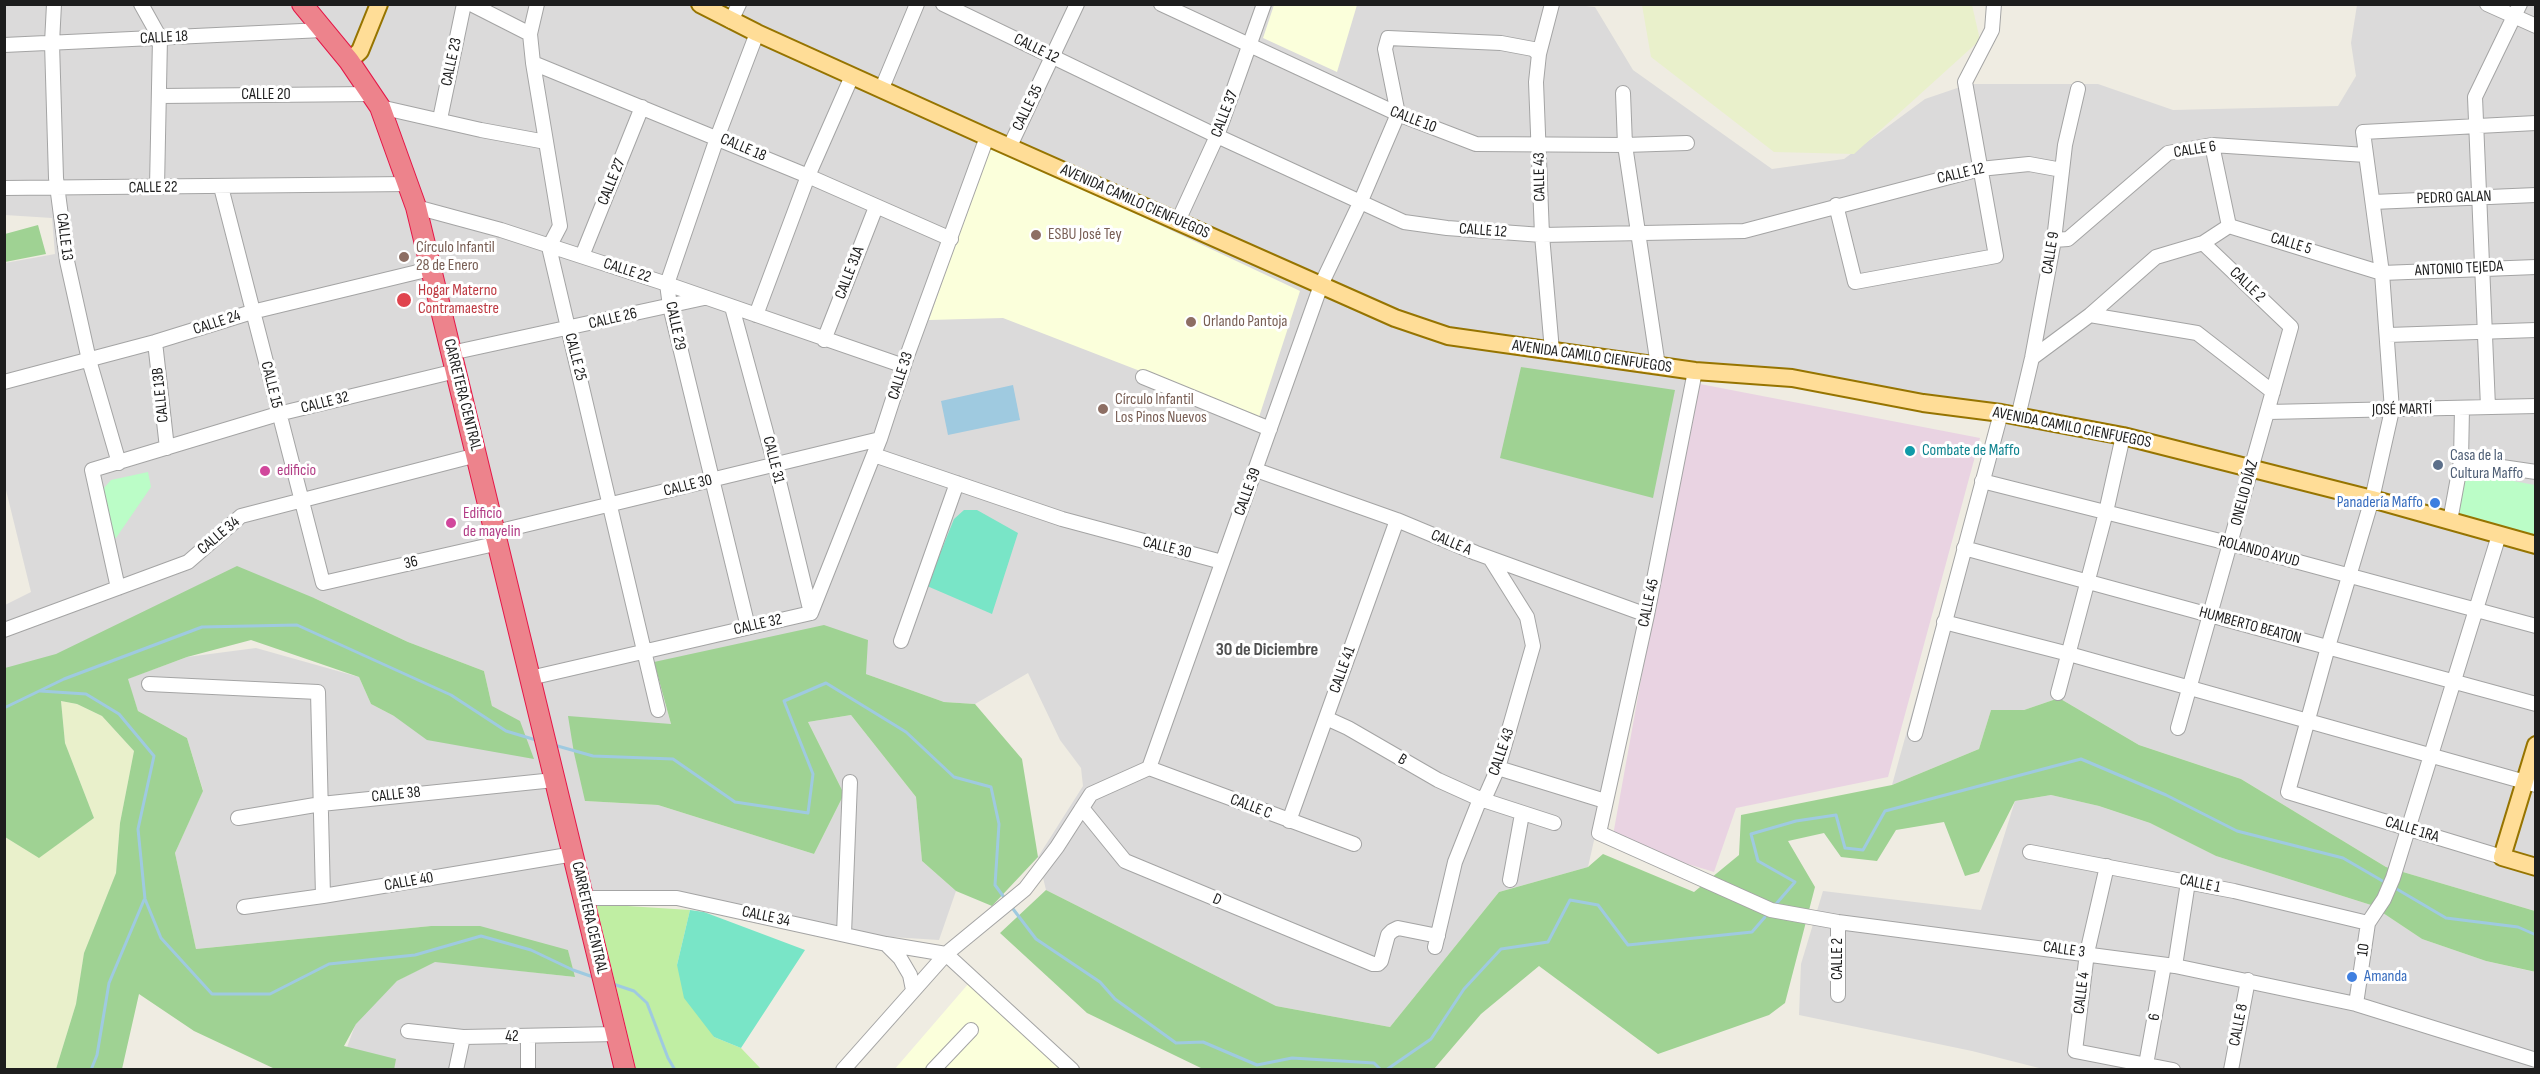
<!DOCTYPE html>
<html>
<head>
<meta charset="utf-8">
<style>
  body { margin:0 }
  #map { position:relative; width:2540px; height:1074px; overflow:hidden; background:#efece2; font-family:"Sofia Sans Condensed",sans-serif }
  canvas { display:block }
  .frame { position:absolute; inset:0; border:6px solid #1d1d1d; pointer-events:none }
</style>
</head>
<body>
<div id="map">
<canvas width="2540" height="1074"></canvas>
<div class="frame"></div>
</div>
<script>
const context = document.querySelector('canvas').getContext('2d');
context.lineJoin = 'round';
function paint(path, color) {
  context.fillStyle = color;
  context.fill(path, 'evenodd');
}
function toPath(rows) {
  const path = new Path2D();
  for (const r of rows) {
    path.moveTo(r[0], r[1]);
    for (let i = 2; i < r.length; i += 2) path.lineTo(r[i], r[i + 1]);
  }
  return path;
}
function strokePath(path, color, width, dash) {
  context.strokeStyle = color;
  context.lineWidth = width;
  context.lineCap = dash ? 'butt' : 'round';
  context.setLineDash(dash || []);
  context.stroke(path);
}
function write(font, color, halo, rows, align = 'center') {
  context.font = font + ' "Sofia Sans Condensed",sans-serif';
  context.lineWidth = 6;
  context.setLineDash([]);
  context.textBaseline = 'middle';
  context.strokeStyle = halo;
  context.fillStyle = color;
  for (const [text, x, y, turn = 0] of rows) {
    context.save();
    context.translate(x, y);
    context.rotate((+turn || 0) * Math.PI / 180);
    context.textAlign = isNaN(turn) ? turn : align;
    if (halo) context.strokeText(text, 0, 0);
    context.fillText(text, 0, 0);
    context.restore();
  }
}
paint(toPath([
  [5,5,1576,5,1595,7,1633,70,1772,169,1844,159,1925,99,1969,84,2098,84,2173,110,2338,106,2356,76,2351,43,2357,5,2535,5,2535,911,2386,867,2241,779,2139,745,2059,698,2024,710,1991,710,1979,749,1892,785,1994,416,1698,365,1669,507,1588,867,1499,892,1390,1027,1276,1006,1046,890,1038,857,1083,786,1081,768,1060,740,1028,673,975,704,944,702,866,674,654,663,671,724,585,801,658,805,814,854,844,794,808,722,851,715,916,797,922,861,956,891,939,940,844,934,701,899,596,905,636,1069,339,1069,357,1020,397,981,435,961,574,977,568,950,431,926,196,949,175,853,203,790,187,738,138,711,127,679,187,657,256,648,359,677,371,704,394,716,492,706,484,671,408,642,314,598,5,682,5,605,31,592,5,486,5,263,55,254,52,218,5,215],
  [2051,795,2099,806,2150,823,2216,856,2371,905,2422,939,2486,961,2535,972,2535,1069,2043,1069,1972,1051,1799,1015,1801,964,1823,891,1981,910,2015,801]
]), '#dbdada');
paint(toPath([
  [1700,384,1980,438,1888,777,1736,808,1714,872,1612,841,1642,674]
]), '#e9d3e2');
paint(toPath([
  [1274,5,1357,5,1337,72,1263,38],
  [990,145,1300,291,1259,417,1003,318,929,320],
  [969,983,1063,1070,894,1070]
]), '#fbffdb');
paint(toPath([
  [1642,5,1972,5,1980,40,1854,154,1774,152,1651,57],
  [61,701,77,704,102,716,134,751,120,823,116,873,84,953,76,1004,56,1069,5,1070,5,837,39,857,94,818,65,743]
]), '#e9f0cb');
paint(toPath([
  [596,904,690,910,677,965,714,1037,741,1048,761,1069,636,1069]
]), '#c0eea3');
paint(toPath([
  [38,225,46,254,5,262,5,234],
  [1521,367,1675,390,1653,498,1500,458],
  [237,566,314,598,408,642,484,671,492,706,520,721,534,759,427,740,394,716,371,704,359,677,251,640,187,657,128,679,138,711,187,738,203,791,175,853,196,949,431,926,480,926,568,950,575,977,435,962,397,981,356,1024,344,1046,396,1059,394,1070,275,1069,194,1031,139,994,122,1069,56,1069,76,1004,84,953,116,873,120,823,134,751,102,716,77,704,61,701,65,743,94,818,39,858,5,837,5,668,56,654],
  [824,625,868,640,866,674,944,702,975,704,1022,759,1038,857,992,906,956,891,922,861,916,797,851,715,808,722,844,794,814,854,658,805,585,801,574,753,568,716,671,724,654,662],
  [2059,698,2139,745,2241,779,2386,867,2535,911,2536,972,2486,961,2422,939,2371,905,2216,856,2150,823,2099,806,2051,795,2015,801,1979,872,1965,876,1944,822,1896,830,1877,861,1841,857,1824,833,1788,841,1815,887,1785,1003,1769,1015,1658,1054,1539,966,1481,1014,1434,1069,1203,1069,1087,1013,1000,933,1046,890,1276,1006,1390,1027,1499,892,1588,867,1603,854,1694,892,1739,855,1741,815,1892,785,1979,749,1991,710,2024,710]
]), '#9fd293');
paint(toPath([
  [148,472,151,487,116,538,111,537,103,489,111,480],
  [2464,472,2535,485,2535,535,2457,518]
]), '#bbfdc7');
paint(toPath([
  [964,510,977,510,1018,533,992,614,927,586,954,519],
  [690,910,704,912,805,950,741,1048,714,1037,684,998,677,965]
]), '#79e5c7');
paint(toPath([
  [1013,385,1020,420,948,435,941,401]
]), '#9fcae0');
strokePath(toPath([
  [40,691,86,694,119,714,154,756,138,829,145,899,161,938,212,994,270,994,329,964,415,955,481,936,531,950,573,970,596,978],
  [4,708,64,679,202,627,297,625,451,695,506,731,536,740],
  [554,745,593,756,673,759,735,802,808,813,813,774,784,701,826,683,906,732,954,777,991,787,999,824,995,885,1006,900],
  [2395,888,2446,918,2518,927,2536,935],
  [1776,904,1795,882,1758,861,1751,834,1796,821,1836,815,1845,848,1863,850,1885,811,2081,759,2166,795,2237,831,2343,858,2386,883],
  [1010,905,1036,939,1100,982,1115,999,1176,1043,1203,1042,1257,1065,1292,1058,1374,1063,1381,1070],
  [610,983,634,991,647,1003,668,1058,675,1070],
  [91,1070,97,1055,109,983,144,900],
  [1386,1070,1431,1039,1464,989,1501,949,1548,942,1570,900,1598,905,1628,945,1752,932,1765,917]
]), '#9fcae0', 3);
const minor = toPath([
  [54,4,52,43,56,178,67,261,89,360,119,463],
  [141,4,160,38,157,187],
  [471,4,530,34],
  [537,4,530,34,533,63,560,226,549,247,658,710],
  [943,4,1217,136,1404,222,1447,228,1542,235,1744,231,1980,169,2029,164,2062,170],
  [1161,4,1398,114,1476,144,1625,145,1687,143],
  [2487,4,2536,26],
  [731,21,739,4],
  [4,45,323,30],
  [533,63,808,176,951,239],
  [882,88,917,4],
  [1623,93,1625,145,1658,366],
  [160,96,372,94],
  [380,107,481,130,546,142],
  [440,119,464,4],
  [2212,145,2229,226],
  [1010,146,1077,4],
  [221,187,323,583,499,543],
  [4,188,409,184],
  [2373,202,2536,195],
  [1836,205,1855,282,1996,256,1965,82,1992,30,1994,4],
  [416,207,501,230,667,284,904,366],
  [1178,221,1217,136,1264,4],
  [2054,240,2068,239,2168,153,2212,145,2366,155],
  [582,256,642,107],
  [732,307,775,465,811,613],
  [756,315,808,176,852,76],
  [2090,315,2197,333,2273,392],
  [2388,335,2536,330],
  [824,340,876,207],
  [155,342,167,448],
  [1552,351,1542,235,1536,82,1539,54,1552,4],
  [451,353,704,298],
  [2032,358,2090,315,2156,257,2203,243,2229,226,2382,273,2536,267],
  [1695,371,1647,615,1599,833,1771,910,1838,922,2175,966,2356,1004,2536,1060],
  [1143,377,1270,429],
  [4,382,155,342,252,312,430,269],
  [2488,407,2475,97,2520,4],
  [2268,412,2536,406],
  [2018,417,2032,358,2054,240,2065,145,2078,89],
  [874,455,1062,519,1222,562],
  [2461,461,2536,472],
  [1256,470,1397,520,1476,553,1647,615],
  [1982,481,2232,544,2536,626],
  [2450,521,2461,461,2462,408],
  [496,532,880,439],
  [1964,548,2536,704],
  [118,588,92,470,278,414,456,371],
  [811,613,880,439,907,356,987,137],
  [1944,622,2069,654,2536,785],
  [748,627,670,306,667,284,717,138,757,33],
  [4,630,188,562,241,516,477,455],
  [901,641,957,483],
  [530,678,811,613],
  [149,684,318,692,323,896],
  [2058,693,2106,512,2123,436],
  [1326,718,1348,728,1438,780,1480,799,1554,823],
  [2178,728,2291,327,2203,243],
  [1915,734,2001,413],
  [1149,768,1354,844],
  [1498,768,1605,801],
  [1082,808,1125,861,1373,964,1378,964,1381,961,1388,935,1392,931,1398,928,1438,936],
  [238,818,321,804,554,780],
  [1289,821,1397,520],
  [2030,852,2234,891,2368,923],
  [2502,857,2288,792,2328,647,2372,499,2392,410,2382,273,2363,132,2536,123],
  [2107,866,2087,953,2075,1051,2173,1070],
  [1510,880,1522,814],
  [584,898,677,898,886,944,946,954,1072,1070],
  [244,907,323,896,574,854],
  [844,934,850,782],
  [886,944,900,958,910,975,913,990],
  [1435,947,1455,862,1480,799,1486,795,1498,768,1533,646,1527,617,1490,558],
  [2175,966,2188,882],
  [1838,995,1838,922],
  [2356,1004,2368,923,2384,899,2393,878,2499,535],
  [408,1031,463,1037,617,1034],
  [528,1037,528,1070],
  [456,1070,463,1037],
  [843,1070,946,954,1025,889,1057,847,1091,794,1149,768,1321,285,1360,203,1398,114,1385,49,1388,38,1501,43,1533,49,1539,54],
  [933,1070,971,1030],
  [2145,1070,2164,965],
  [2231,1070,2248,980]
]);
const major = toPath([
  [700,4,757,33,987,137,1395,318,1448,336,1695,371,1792,378,1923,403,2001,413,2123,436,2372,499,2536,545],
  [349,61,360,51,379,4],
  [2536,745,2502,857,2536,867]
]);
const highway = toPath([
  [302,4,349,61,380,107,416,207,625,1070]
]);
strokePath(minor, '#a4a4a4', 16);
strokePath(major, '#967400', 20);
strokePath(highway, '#e51748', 22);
strokePath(minor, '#fff', 14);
strokePath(major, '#ffdd97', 16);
strokePath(highway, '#ed838c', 20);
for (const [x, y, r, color] of [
  [1036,235,6,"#8d6e63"],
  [404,257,6,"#8d6e63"],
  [404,300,8,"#e0444e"],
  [1191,322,6,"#8d6e63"],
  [1103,409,6,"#8d6e63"],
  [1910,451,6,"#0f9aa8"],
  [2438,465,6,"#5c6f8a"],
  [265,471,6,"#d1479c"],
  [2435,503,6,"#3f7fe0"],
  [451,523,6,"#d1479c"],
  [2352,977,6,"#3f7fe0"]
]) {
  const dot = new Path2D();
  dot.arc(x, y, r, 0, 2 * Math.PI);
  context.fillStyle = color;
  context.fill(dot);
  strokePath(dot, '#fff', 2);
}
write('16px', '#1d1d1d', '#fff', [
  ["CALLE 18",164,38,-3],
  ["CALLE 12",1036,49,26],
  ["CALLE 23",452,62,-78],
  ["CALLE 20",266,95],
  ["CALLE 35",1028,108,-64],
  ["CALLE 37",1225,114,-69],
  ["CALLE 10",1413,120,21],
  ["CALLE 18",743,148,23],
  ["CALLE 6",2195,150,-9],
  ["CALLE 12",1961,174,-13],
  ["CALLE 43",1540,177,-91],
  ["CALLE 27",612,182,-68],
  ["CALLE 22",153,188,-1],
  ["PEDRO GALAN",2454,198,-2],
  ["AVENIDA CAMILO CIENFUEGOS",1135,202,24],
  ["CALLE 12",1483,231,4],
  ["CALLE 13",64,237,83],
  ["CALLE 5",2291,244,17],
  ["CALLE 9",2051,253,-81],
  ["ANTONIO TEJEDA",2459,269,-3],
  ["CALLE 22",627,271,18],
  ["CALLE 31A",850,273,-69],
  ["CALLE 2",2247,285,44],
  ["CALLE 26",613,319,-13],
  ["CALLE 24",217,323,-18],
  ["CALLE 29",675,326,78],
  ["CALLE 25",575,357,76],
  ["AVENIDA CAMILO CIENFUEGOS",1592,357,8],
  ["CALLE 33",901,376,-72],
  ["CALLE 15",271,385,76],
  ["CALLE 13B",161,395,-96],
  ["CARRETERA CENTRAL",462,395,76],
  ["CALLE 32",325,403,-14],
  ["JOSÉ MARTÍ",2402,410,-1],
  ["AVENIDA CAMILO CIENFUEGOS",2072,428,11],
  ["CALLE 31",773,460,76],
  ["CALLE 30",688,486,-14],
  ["CALLE 39",1248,492,-70],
  ["ONELIO DÍAZ",2245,493,-75],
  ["CALLE 34",219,536,-40],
  ["CALLE A",1451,543,23],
  ["CALLE 30",1167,548,14],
  ["ROLANDO AYUD",2259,552,15],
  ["36",411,563,-13],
  ["CALLE 45",1649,603,-78],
  ["CALLE 32",758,625,-13],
  ["HUMBERTO BEATON",2250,626,15],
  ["CALLE 41",1343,670,-70],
  ["CALLE 43",1502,752,-71],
  ["B",1402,760,30],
  ["CALLE 38",396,795,-6],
  ["CALLE C",1251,807,21],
  ["CALLE 1RA",2412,830,17],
  ["CALLE 40",409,882,-10],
  ["CALLE 1",2200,884,12],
  ["D",1217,900,23],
  ["CALLE 34",766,917,12],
  ["CARRETERA CENTRAL",589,918,77],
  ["CALLE 3",2064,950,8],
  ["10",2364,950,-82],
  ["CALLE 2",1838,959,-90],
  ["CALLE 4",2082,993,-83],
  ["6",2155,1017,-80],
  ["CALLE 8",2239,1025,-79],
  ["42",512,1037]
]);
write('16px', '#785e54', '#fff', [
  ["ESBU José Tey",1048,235],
  ["Círculo Infantil",416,248],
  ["28 de Enero",416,266],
  ["Orlando Pantoja",1203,322],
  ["Círculo Infantil",1115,400],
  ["Los Pinos Nuevos",1115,418]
], 'left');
write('16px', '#be3a42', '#fff', [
  ["Hogar Materno",418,291],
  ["Contramaestre",418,309]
], 'left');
write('16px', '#0d838f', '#fff', [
  ["Combate de Maffo",1922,451]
], 'left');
write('16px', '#4e5e75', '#fff', [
  ["Casa de la",2450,456],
  ["Cultura Maffo",2450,474]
], 'left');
write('16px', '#b23c85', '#fff', [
  ["edificio",277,471],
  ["Edificio",463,514],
  ["de mayelin",463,532]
], 'left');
write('16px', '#366cbe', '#fff', [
  ["Panadería Maffo",2423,503],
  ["Amanda",2364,977,"left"]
], 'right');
write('bold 18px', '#505050', '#fff', [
  ["30 de Diciembre",1267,650]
]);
</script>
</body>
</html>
